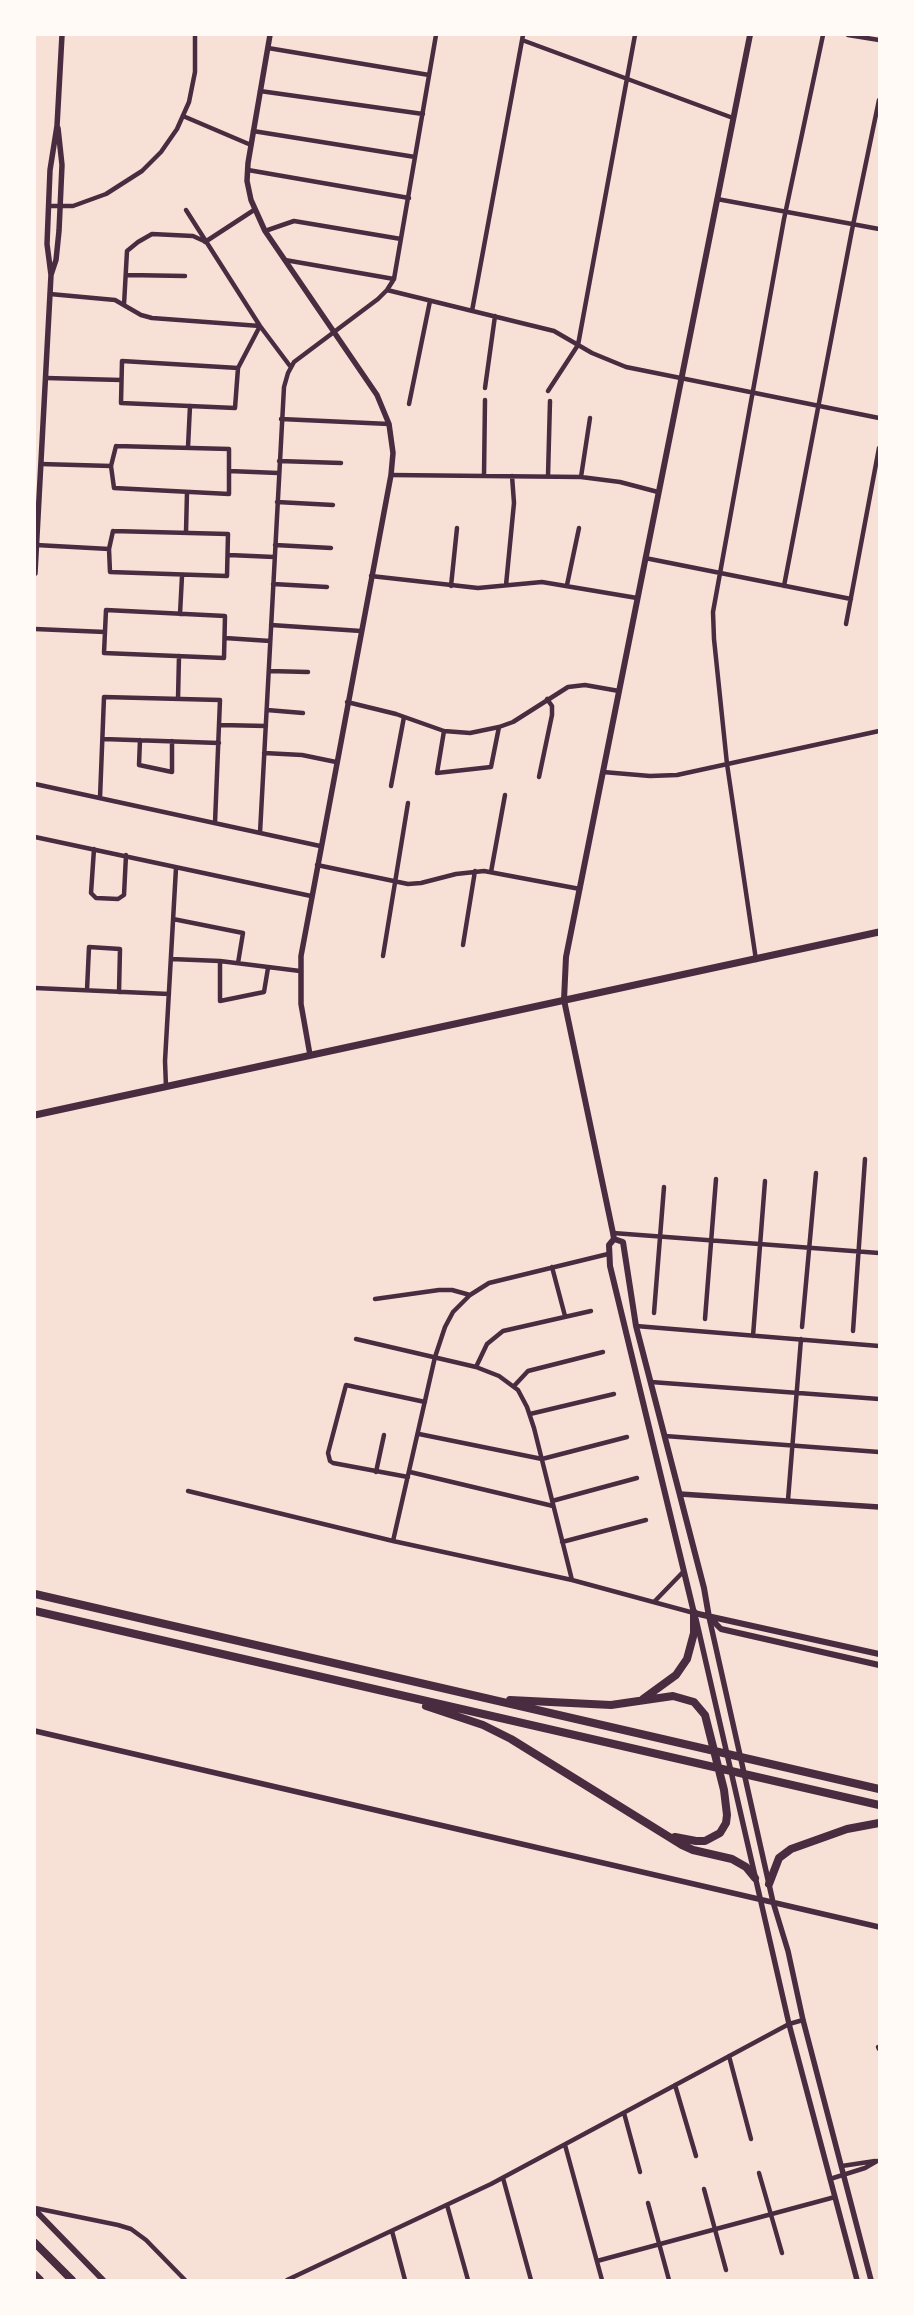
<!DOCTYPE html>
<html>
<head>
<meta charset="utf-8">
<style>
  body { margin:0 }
  #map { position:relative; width:914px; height:2315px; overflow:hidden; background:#f7e1d7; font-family:Helvetica,sans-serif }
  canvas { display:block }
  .frame { position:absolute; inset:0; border:36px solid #fffaf5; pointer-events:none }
</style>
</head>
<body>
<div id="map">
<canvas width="914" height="2315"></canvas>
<div class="frame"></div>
</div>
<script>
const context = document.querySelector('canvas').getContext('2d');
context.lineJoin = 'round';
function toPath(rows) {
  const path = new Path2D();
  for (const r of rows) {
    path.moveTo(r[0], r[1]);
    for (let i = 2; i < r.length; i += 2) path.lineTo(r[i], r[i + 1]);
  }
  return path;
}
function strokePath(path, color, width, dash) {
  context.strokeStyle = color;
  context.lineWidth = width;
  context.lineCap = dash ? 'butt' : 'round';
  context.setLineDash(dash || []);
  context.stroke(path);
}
strokePath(toPath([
  [848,35,879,40],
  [522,40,733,118],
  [268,48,429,75],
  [260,91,423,114],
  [183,116,251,145],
  [253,131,415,157],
  [248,170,409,198],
  [717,199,879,229],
  [49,206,73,206,106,194,142,171,161,152,177,129,189,102,195,72,195,35],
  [186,210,260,326,290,366],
  [265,231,294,221,401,239],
  [205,242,254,210],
  [285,260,394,279],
  [127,275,185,276],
  [387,290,554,331,592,353,626,367,879,418],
  [50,294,115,300,141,315,152,318,260,326],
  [124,305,127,251,138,242,152,234,193,236,204,241],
  [472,311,523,35],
  [238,368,122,361,121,403,235,408,238,368,260,326],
  [46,378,121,380],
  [485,388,495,316],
  [548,391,578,345,635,35],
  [409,404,430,301],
  [281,419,389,424],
  [116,446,229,449,229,494,114,488,111,466,116,446],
  [188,447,190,406],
  [279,461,341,463],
  [41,464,111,466],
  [229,471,278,473],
  [391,475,581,477,620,482,658,492],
  [484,476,485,400],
  [548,476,550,401],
  [581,477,590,418],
  [277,502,333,505],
  [113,531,228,534,227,576,110,572,109,549,113,531],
  [186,532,187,492],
  [36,545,109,549],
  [275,545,331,548],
  [229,555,274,557],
  [645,558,851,599],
  [371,576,478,588,542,582,637,598],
  [273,584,327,587],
  [506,585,514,503,512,476],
  [567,585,579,528],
  [451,586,457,528],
  [784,586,852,230,879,100],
  [106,610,225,616,224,658,104,653,106,610],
  [180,614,182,576],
  [846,624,879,448],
  [271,625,361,631],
  [35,629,105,632],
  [225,638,270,641],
  [269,671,308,672],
  [178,699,179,656],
  [347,702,396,714,444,731,470,733,499,727,513,722,568,687,585,685,619,691],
  [267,710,303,713],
  [220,725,266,726],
  [444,731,437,773,491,767,499,727],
  [103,739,219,743],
  [140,740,139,765,172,772,172,741],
  [264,753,302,755,336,762],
  [603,772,650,776,677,775,879,731],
  [539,777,552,715,552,706,547,699],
  [35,784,320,846],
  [391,786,404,717],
  [100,798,104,697,220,700,215,823],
  [260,833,284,387,288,373,294,362,378,299,387,290,394,279,436,35],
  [35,837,311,896],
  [94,849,91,893,96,898,118,899,124,895,126,855],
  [317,865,408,884,421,883,456,874,484,871,580,889],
  [491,872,505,795],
  [173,919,243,933,238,963],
  [463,945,475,871],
  [383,956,408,803],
  [171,959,220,961,300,971],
  [756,960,727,764,714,639,713,612,784,219,823,35],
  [220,961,220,1001,264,992,268,968],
  [35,988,169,994],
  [87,990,89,947,120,949,119,992],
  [166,1087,165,1061,176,868],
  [613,1233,879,1253],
  [552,1267,565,1316],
  [375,1299,439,1290,452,1290,470,1295],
  [654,1313,664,1187],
  [705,1319,716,1179],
  [636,1326,879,1346],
  [802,1327,816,1173],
  [853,1331,865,1159],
  [753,1336,765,1181],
  [356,1339,476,1367,499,1376,518,1390,527,1407,534,1428,572,1580],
  [476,1367,487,1344,503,1331,591,1311],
  [651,1382,879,1399],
  [514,1386,528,1371,603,1352],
  [530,1414,614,1394],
  [419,1434,542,1459,627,1437],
  [665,1436,879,1452],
  [376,1472,384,1435],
  [410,1472,553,1506],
  [408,1477,333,1463,330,1461,328,1453,346,1385,425,1402],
  [188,1491,393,1541,572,1580,694,1613],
  [788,1500,801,1339],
  [552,1501,637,1478],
  [393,1541,435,1357,445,1327,453,1312,470,1295,489,1283,608,1254],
  [562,1542,646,1520],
  [654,1602,683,1572],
  [878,2047,879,2049],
  [729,2056,751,2139],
  [675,2085,696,2156],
  [624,2113,640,2172],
  [565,2145,602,2280],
  [842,2166,875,2161],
  [759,2173,782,2253],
  [503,2178,531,2280],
  [830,2179,865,2168,877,2161],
  [704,2189,726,2270],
  [648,2203,669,2280],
  [447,2205,468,2280],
  [35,2208,118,2225,131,2229,146,2240,185,2280],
  [392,2231,405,2280],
  [597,2261,835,2197],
  [287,2280,491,2184,789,2024,803,2020]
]), '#4a2c40', 4.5);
strokePath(toPath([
  [270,35,248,163,247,181,251,200,265,231,377,395,389,424,393,453,391,475,301,956,301,1004,310,1055],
  [51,275,56,260,59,231,62,165,58,128],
  [35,573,51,275,47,244,50,170,57,126,62,35],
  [680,1494,879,1507],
  [709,1617,773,1902,788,1951,803,2020,871,2280],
  [696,1619,789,2024,857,2280],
  [35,1731,879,1927]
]), '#4a2c40', 5.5);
strokePath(toPath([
  [750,35,566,957,564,1000,613,1233,614,1239,609,1245,610,1266,694,1613,879,1654],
  [614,1239,623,1242,636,1326,704,1588,709,1617],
  [709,1617,721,1629,879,1665],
  [35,2210,103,2280]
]), '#4a2c40', 6);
strokePath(toPath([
  [35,1115,879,932]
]), '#4a2c40', 7);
strokePath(toPath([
  [35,1594,879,1789],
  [35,1611,879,1805],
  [643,1699,676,1675,687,1659,694,1633,694,1613],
  [510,1700,611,1705,673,1696,694,1702,705,1715,724,1790,727,1815,726,1823,720,1833,705,1841,696,1841,675,1837],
  [426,1706,483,1725,511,1739,682,1845,693,1850,732,1859,746,1867,755,1878],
  [769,1884,779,1858,791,1849,847,1829,879,1823],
  [35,2243,72,2280],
  [35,2275,40,2280]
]), '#4a2c40', 8);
</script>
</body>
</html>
